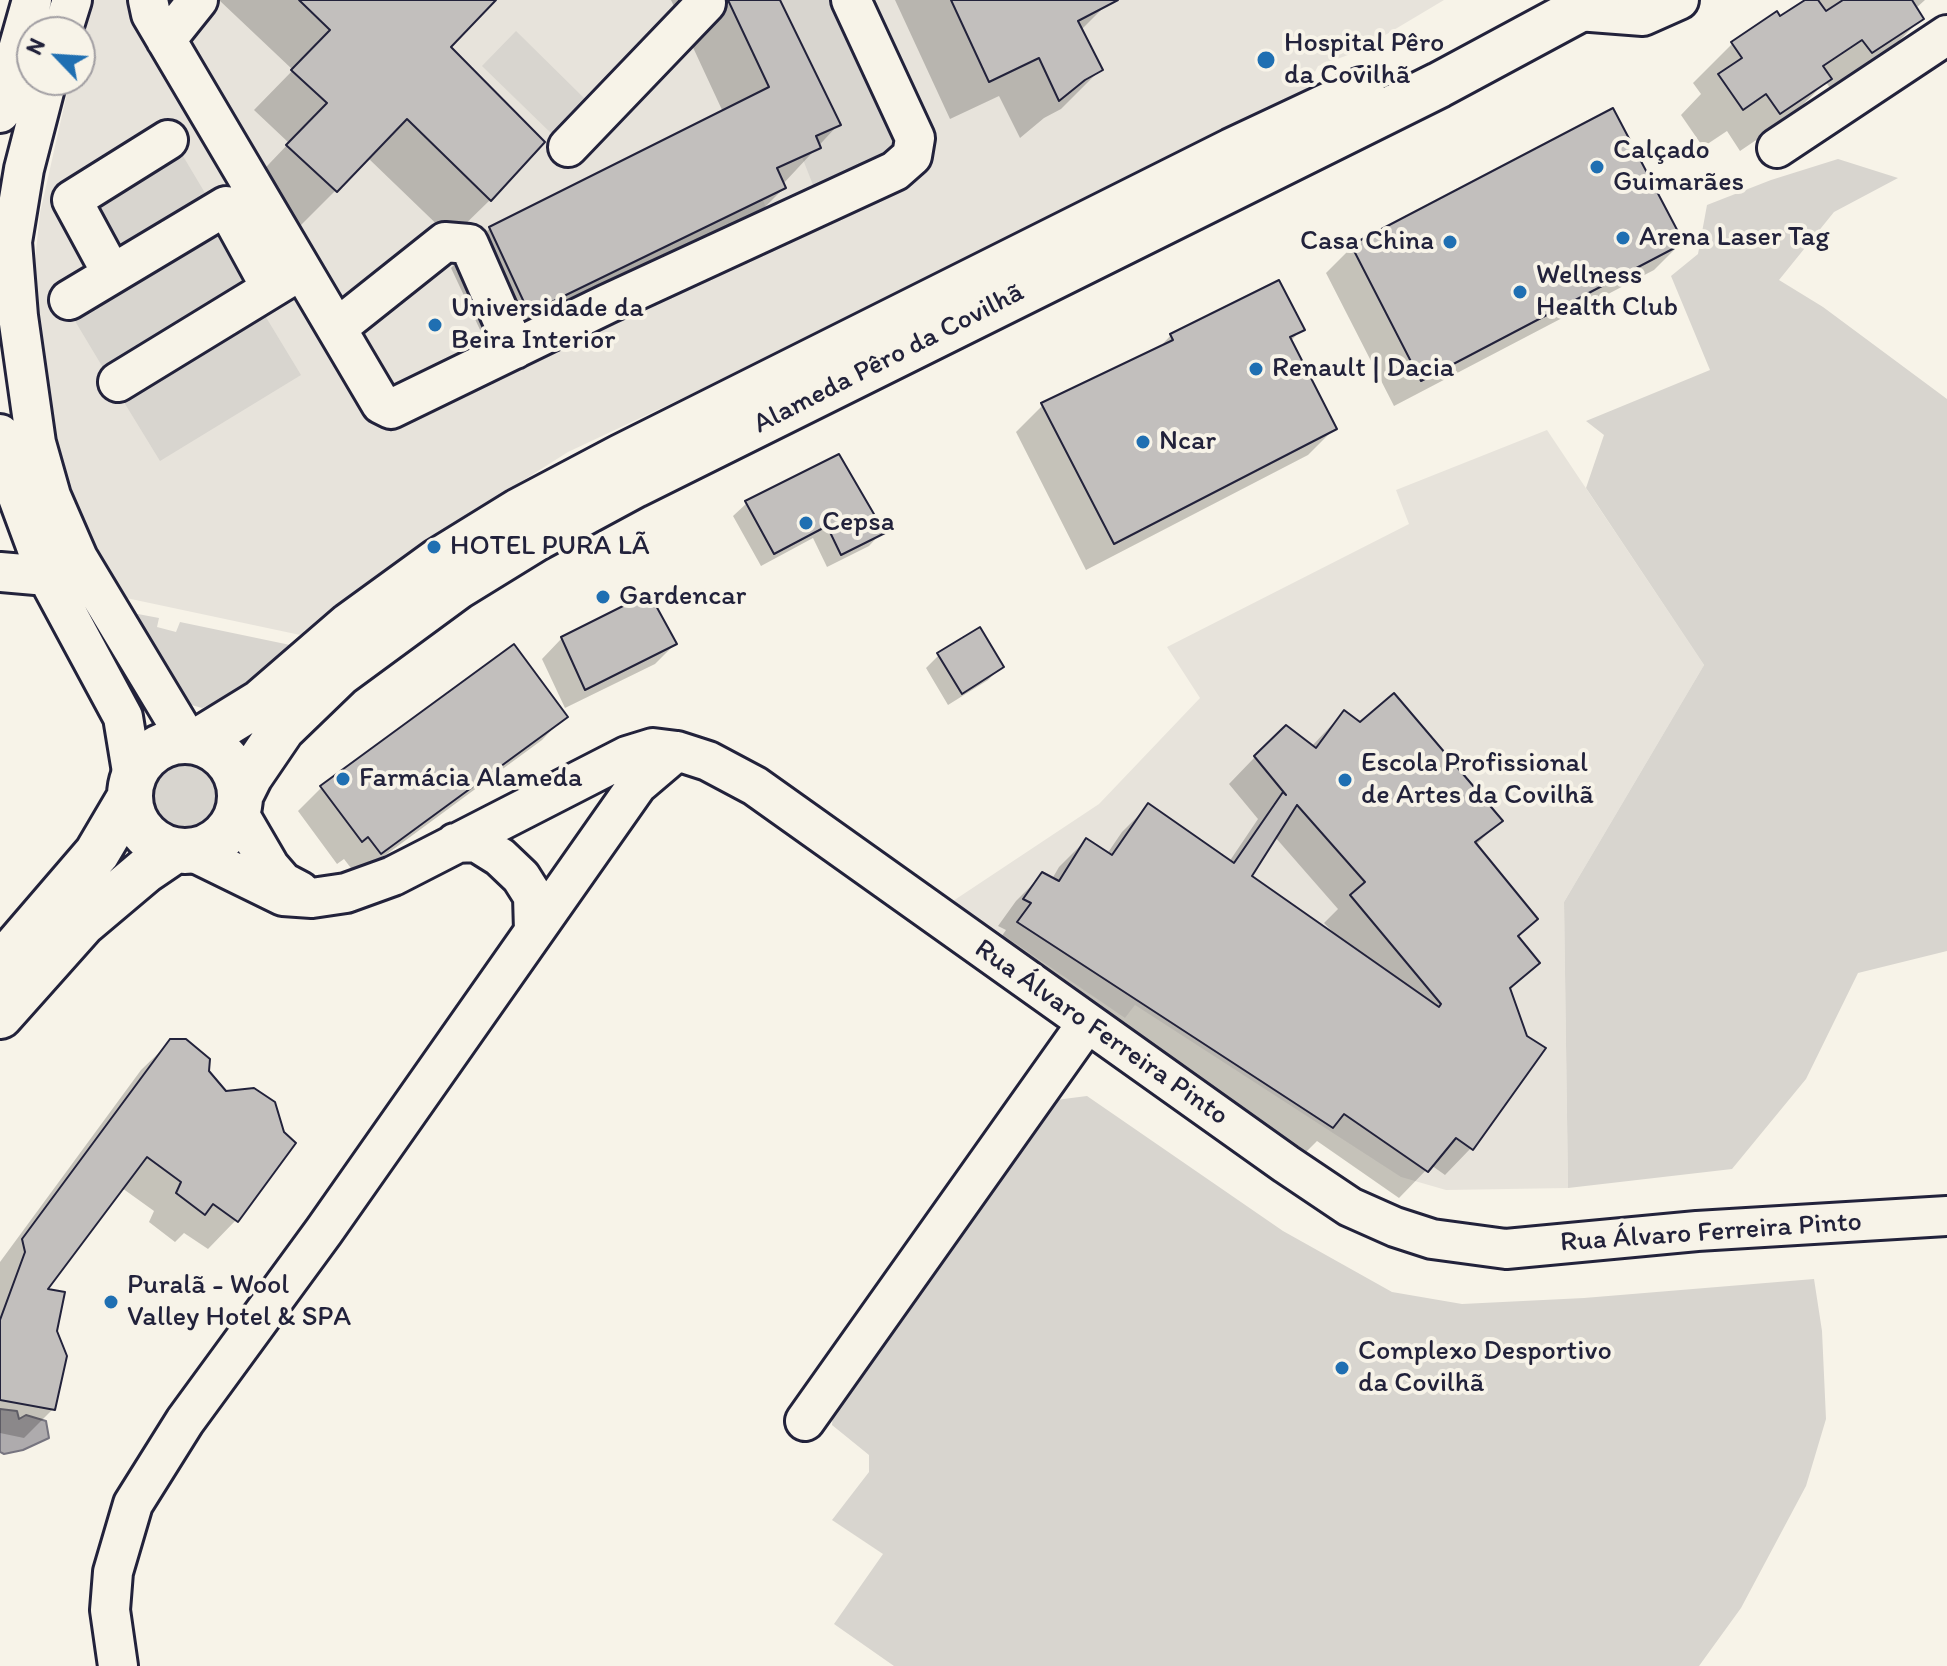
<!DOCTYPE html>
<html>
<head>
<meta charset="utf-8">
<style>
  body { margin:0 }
  #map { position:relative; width:1947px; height:1666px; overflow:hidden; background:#f7f3e8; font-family:Itim,sans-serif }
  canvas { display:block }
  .north { position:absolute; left:16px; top:16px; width:80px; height:80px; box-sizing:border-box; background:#f7f3e8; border:2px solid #a29fa3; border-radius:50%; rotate:295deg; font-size:22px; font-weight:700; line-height:32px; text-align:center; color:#22223b }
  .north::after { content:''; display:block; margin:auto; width:28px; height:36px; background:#1f6fb2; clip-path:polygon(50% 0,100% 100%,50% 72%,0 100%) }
</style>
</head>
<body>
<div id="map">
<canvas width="1947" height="1666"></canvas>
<div class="north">N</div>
</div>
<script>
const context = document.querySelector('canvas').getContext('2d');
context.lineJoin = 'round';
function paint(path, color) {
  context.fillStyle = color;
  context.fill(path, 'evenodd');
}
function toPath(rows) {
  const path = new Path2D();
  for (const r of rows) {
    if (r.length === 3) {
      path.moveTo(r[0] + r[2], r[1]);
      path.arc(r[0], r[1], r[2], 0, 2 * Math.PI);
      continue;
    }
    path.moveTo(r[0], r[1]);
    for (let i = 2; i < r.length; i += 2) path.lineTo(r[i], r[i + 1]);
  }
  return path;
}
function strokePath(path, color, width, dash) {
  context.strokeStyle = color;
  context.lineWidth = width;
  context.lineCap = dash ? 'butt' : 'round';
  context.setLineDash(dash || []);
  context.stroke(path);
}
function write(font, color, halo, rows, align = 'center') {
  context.font = font + ' Itim,sans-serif';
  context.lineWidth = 8;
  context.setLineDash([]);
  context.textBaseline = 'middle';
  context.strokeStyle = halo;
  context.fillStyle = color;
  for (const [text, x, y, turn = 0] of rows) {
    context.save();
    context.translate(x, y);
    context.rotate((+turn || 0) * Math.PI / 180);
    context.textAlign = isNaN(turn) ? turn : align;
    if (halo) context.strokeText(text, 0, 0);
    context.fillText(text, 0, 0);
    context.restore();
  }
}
paint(toPath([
  [93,0,1444,0,1387,34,1348,55,1318,66,1303,95,944,275,568,452,451,526,305,636,98,592,51,473,32,288,40,213,70,80,80,80,80,44],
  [1547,430,1704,665,1564,902,1568,1188,1446,1190,1401,1177,1135,1005,1125,1018,953,901,1099,804,1200,698,1167,647,1409,524,1396,490]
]), '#e7e3db');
paint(toPath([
  [780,0,841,0,902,125,898,148,815,190,802,157,821,148,816,136,841,125],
  [516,31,586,100,554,136,482,66],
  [177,146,208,198,115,255,84,202],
  [1838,159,1898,178,1834,212,1779,280,1823,307,1947,399,1947,951,1858,973,1806,1079,1732,1169,1568,1188,1564,902,1704,665,1586,488,1604,435,1586,421,1710,370,1671,276,1698,254,1707,205,1771,180],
  [763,200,768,213,528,330,520,318],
  [211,226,250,290,108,376,69,311],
  [261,309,301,375,160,461,119,394],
  [106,608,159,618,157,627,176,632,180,622,295,646,223,699,202,708,188,704],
  [185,800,36],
  [1087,1096,1283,1231,1392,1292,1462,1304,1584,1298,1814,1279,1822,1331,1826,1419,1806,1486,1741,1608,1699,1666,894,1666,834,1624,883,1554,832,1520,869,1472,869,1455,832,1425,834,1405,1048,1101]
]), '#d8d5cf');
const water = toPath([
  [0,1409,17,1411,19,1419,26,1415,46,1421,49,1438,23,1450,4,1454,0,1452,0,1409]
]);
paint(water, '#aeabad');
strokePath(water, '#76747f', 2);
paint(toPath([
  [219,0,493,0,448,47,490,200,451,238,368,158,296,230,249,185,289,143,254,110,293,70],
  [671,0,777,0,838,125,782,185,784,188,745,227,490,351,451,268,490,228,723,112],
  [895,0,1104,0,1106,5,1081,30,1100,70,1061,109,1044,118,1020,138,999,96,950,119],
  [1809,0,1925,0,1915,9,1921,19,1882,58,1832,91,1826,82,1790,117,1740,151,1727,131,1703,147,1681,115,1701,94,1693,83,1732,44,1780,19],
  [1681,243,1654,270,1394,406,1326,273,1352,247],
  [1302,329,1290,342,1335,428,1308,455,1086,570,1016,432,1043,405,1158,349,1171,335],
  [747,503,882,532,869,546,827,567,813,538,761,566,733,516],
  [562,638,675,644,655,664,565,708,542,659],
  [939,655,1001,667,988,680,948,705,926,668],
  [1344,712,1500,821,1476,845,1535,919,1516,938,1538,962,1509,991,1471,1148,1445,1175,1431,1165,1399,1198,1317,1141,1305,1153,992,950,1006,930,998,926,1016,901,1043,874,1052,879,1059,867,1086,840,1107,854,1122,832,1149,805,1229,862,1258,819,1229,784,1255,757,1311,747],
  [1275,837,1338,909,1324,923,1334,933,1250,876],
  [565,716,542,740,357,876,344,859,337,864,298,811,321,788],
  [171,1041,207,1072,236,1220,208,1249,184,1233,175,1242,149,1222,154,1211,122,1188,45,1291,55,1331,53,1409,24,1438,0,1433,0,1262,141,1070]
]), '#0003');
const building = toPath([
  [299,0,496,0,451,47,545,142,491,201,407,119,337,192,286,145,327,103,291,70,330,30,299,0],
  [728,0,780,0,841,125,816,136,821,148,777,168,786,188,529,313,489,227,769,87,728,0],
  [951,0,1118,0,1078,21,1103,70,1085,80,1059,101,1039,58,989,82,951,0],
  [1805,0,1818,0,1826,11,1843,0,1912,0,1924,19,1872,53,1862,40,1823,66,1832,79,1780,114,1766,94,1743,110,1718,74,1742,58,1731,42,1777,11,1780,16,1805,0],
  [1613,108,1684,243,1421,381,1351,245,1613,108],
  [1279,280,1305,330,1290,337,1337,429,1114,544,1041,403,1173,340,1170,334,1279,280],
  [839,454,885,533,841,555,827,526,774,554,745,501,839,454],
  [649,593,677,644,585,690,561,637,649,593],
  [980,627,1004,667,962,694,937,653,980,627],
  [514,644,568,717,381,854,368,837,362,842,320,786,514,644],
  [1394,693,1503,821,1475,842,1538,919,1518,936,1540,963,1510,988,1527,1036,1546,1048,1473,1150,1456,1138,1428,1172,1344,1114,1333,1128,1017,922,1031,903,1023,899,1042,872,1059,881,1086,838,1112,855,1148,803,1234,863,1283,792,1286,795,1254,756,1286,725,1316,748,1344,710,1360,722,1394,693],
  [1297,805,1365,882,1350,895,1441,1004,1439,1007,1252,876,1297,805],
  [170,1039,186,1039,210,1059,209,1071,226,1091,254,1088,275,1102,284,1132,296,1143,238,1222,213,1204,205,1215,176,1193,181,1182,147,1157,48,1289,65,1292,57,1331,67,1356,55,1410,0,1400,0,1320,25,1252,22,1239,170,1039]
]);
paint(building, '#c2bfbd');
strokePath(building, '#22223b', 2);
const minor = toPath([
  [148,0,151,14,381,404,391,409,607,304,895,171,912,156,915,138,851,0],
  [1578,11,1643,16,1679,0],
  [62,32,72,0],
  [166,40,198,0],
  [47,80,24,169,12,242,18,316,36,443,51,496,78,558,188,741],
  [0,113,32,0],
  [568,147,706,3],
  [1777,148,1947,35],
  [112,274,72,200,168,140],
  [69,300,226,206,271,288],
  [337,328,445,242,469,244,515,349],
  [118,382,293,275],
  [0,434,6,465,47,576,123,717,133,778],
  [0,572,47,576],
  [238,812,270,867,283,882,300,891],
  [455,843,476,842,500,857,521,877,533,896,534,931],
  [191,851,283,896,312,898,346,893,393,876,627,756,653,748,677,751,708,761,755,786,1286,1164,1350,1207,1395,1227,1432,1239,1506,1249,1697,1231,1947,1216],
  [805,1421,1087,1023],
  [118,1666,110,1610,113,1572,133,1504,185,1421,324,1231,637,785,677,751]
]);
const major = toPath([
  [185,796,55],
  [196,742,261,702,350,625,438,561,519,511,621,457,1232,151,1362,90],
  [240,796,250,776,282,729,340,673,457,587,535,539,635,485,1439,85,1597,0],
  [0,966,97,853,130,797],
  [0,1016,82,924,146,870,174,851]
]);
strokePath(minor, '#22223b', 44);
strokePath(major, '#22223b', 50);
strokePath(minor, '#f7f3e8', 38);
strokePath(major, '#f7f3e8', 44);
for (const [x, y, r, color] of [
  [1266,60,10,"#1f6fb2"],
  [1597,167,8,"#1f6fb2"],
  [1623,238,8,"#1f6fb2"],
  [1450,242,8,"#1f6fb2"],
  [1520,292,8,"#1f6fb2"],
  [435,325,8,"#1f6fb2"],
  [1256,369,8,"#1f6fb2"],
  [1143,442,8,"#1f6fb2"],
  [806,523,8,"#1f6fb2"],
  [434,547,8,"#1f6fb2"],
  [603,597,8,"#1f6fb2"],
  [343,779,8,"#1f6fb2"],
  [1345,780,8,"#1f6fb2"],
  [111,1302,8,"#1f6fb2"],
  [1342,1368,8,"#1f6fb2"]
]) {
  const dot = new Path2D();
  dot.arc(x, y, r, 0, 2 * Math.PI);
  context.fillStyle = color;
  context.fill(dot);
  strokePath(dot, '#f7f3e8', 3);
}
write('28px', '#22223b', '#f7f3e8', [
  ["Hospital Pêro",1284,44],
  ["da Covilhã",1284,76],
  ["Calçado",1613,151],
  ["Guimarães",1613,183],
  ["Arena Laser Tag",1639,238],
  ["Casa China",1434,242,"right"],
  ["Wellness",1536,276],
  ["Health Club",1536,308],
  ["Universidade da",451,309],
  ["Beira Interior",451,341],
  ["Renault | Dacia",1272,369],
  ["Ncar",1159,442],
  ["Cepsa",822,523],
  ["HOTEL PURA LÃ",450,547],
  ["Gardencar",619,597],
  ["Escola Profissional",1361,764],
  ["de Artes da Covilhã",1361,796],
  ["Farmácia Alameda",359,779],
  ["Puralã - Wool",127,1286],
  ["Valley Hotel & SPA",127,1318],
  ["Complexo Desportivo",1358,1352],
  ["da Covilhã",1358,1384]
], 'left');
write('28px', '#22223b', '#f7f3e8', [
  ["Alameda Pêro da Covilhã",889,359,-27],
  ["Rua Álvaro Ferreira Pinto",1101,1033,35],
  ["Rua Álvaro Ferreira Pinto",1711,1233,-4]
]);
</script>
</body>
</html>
